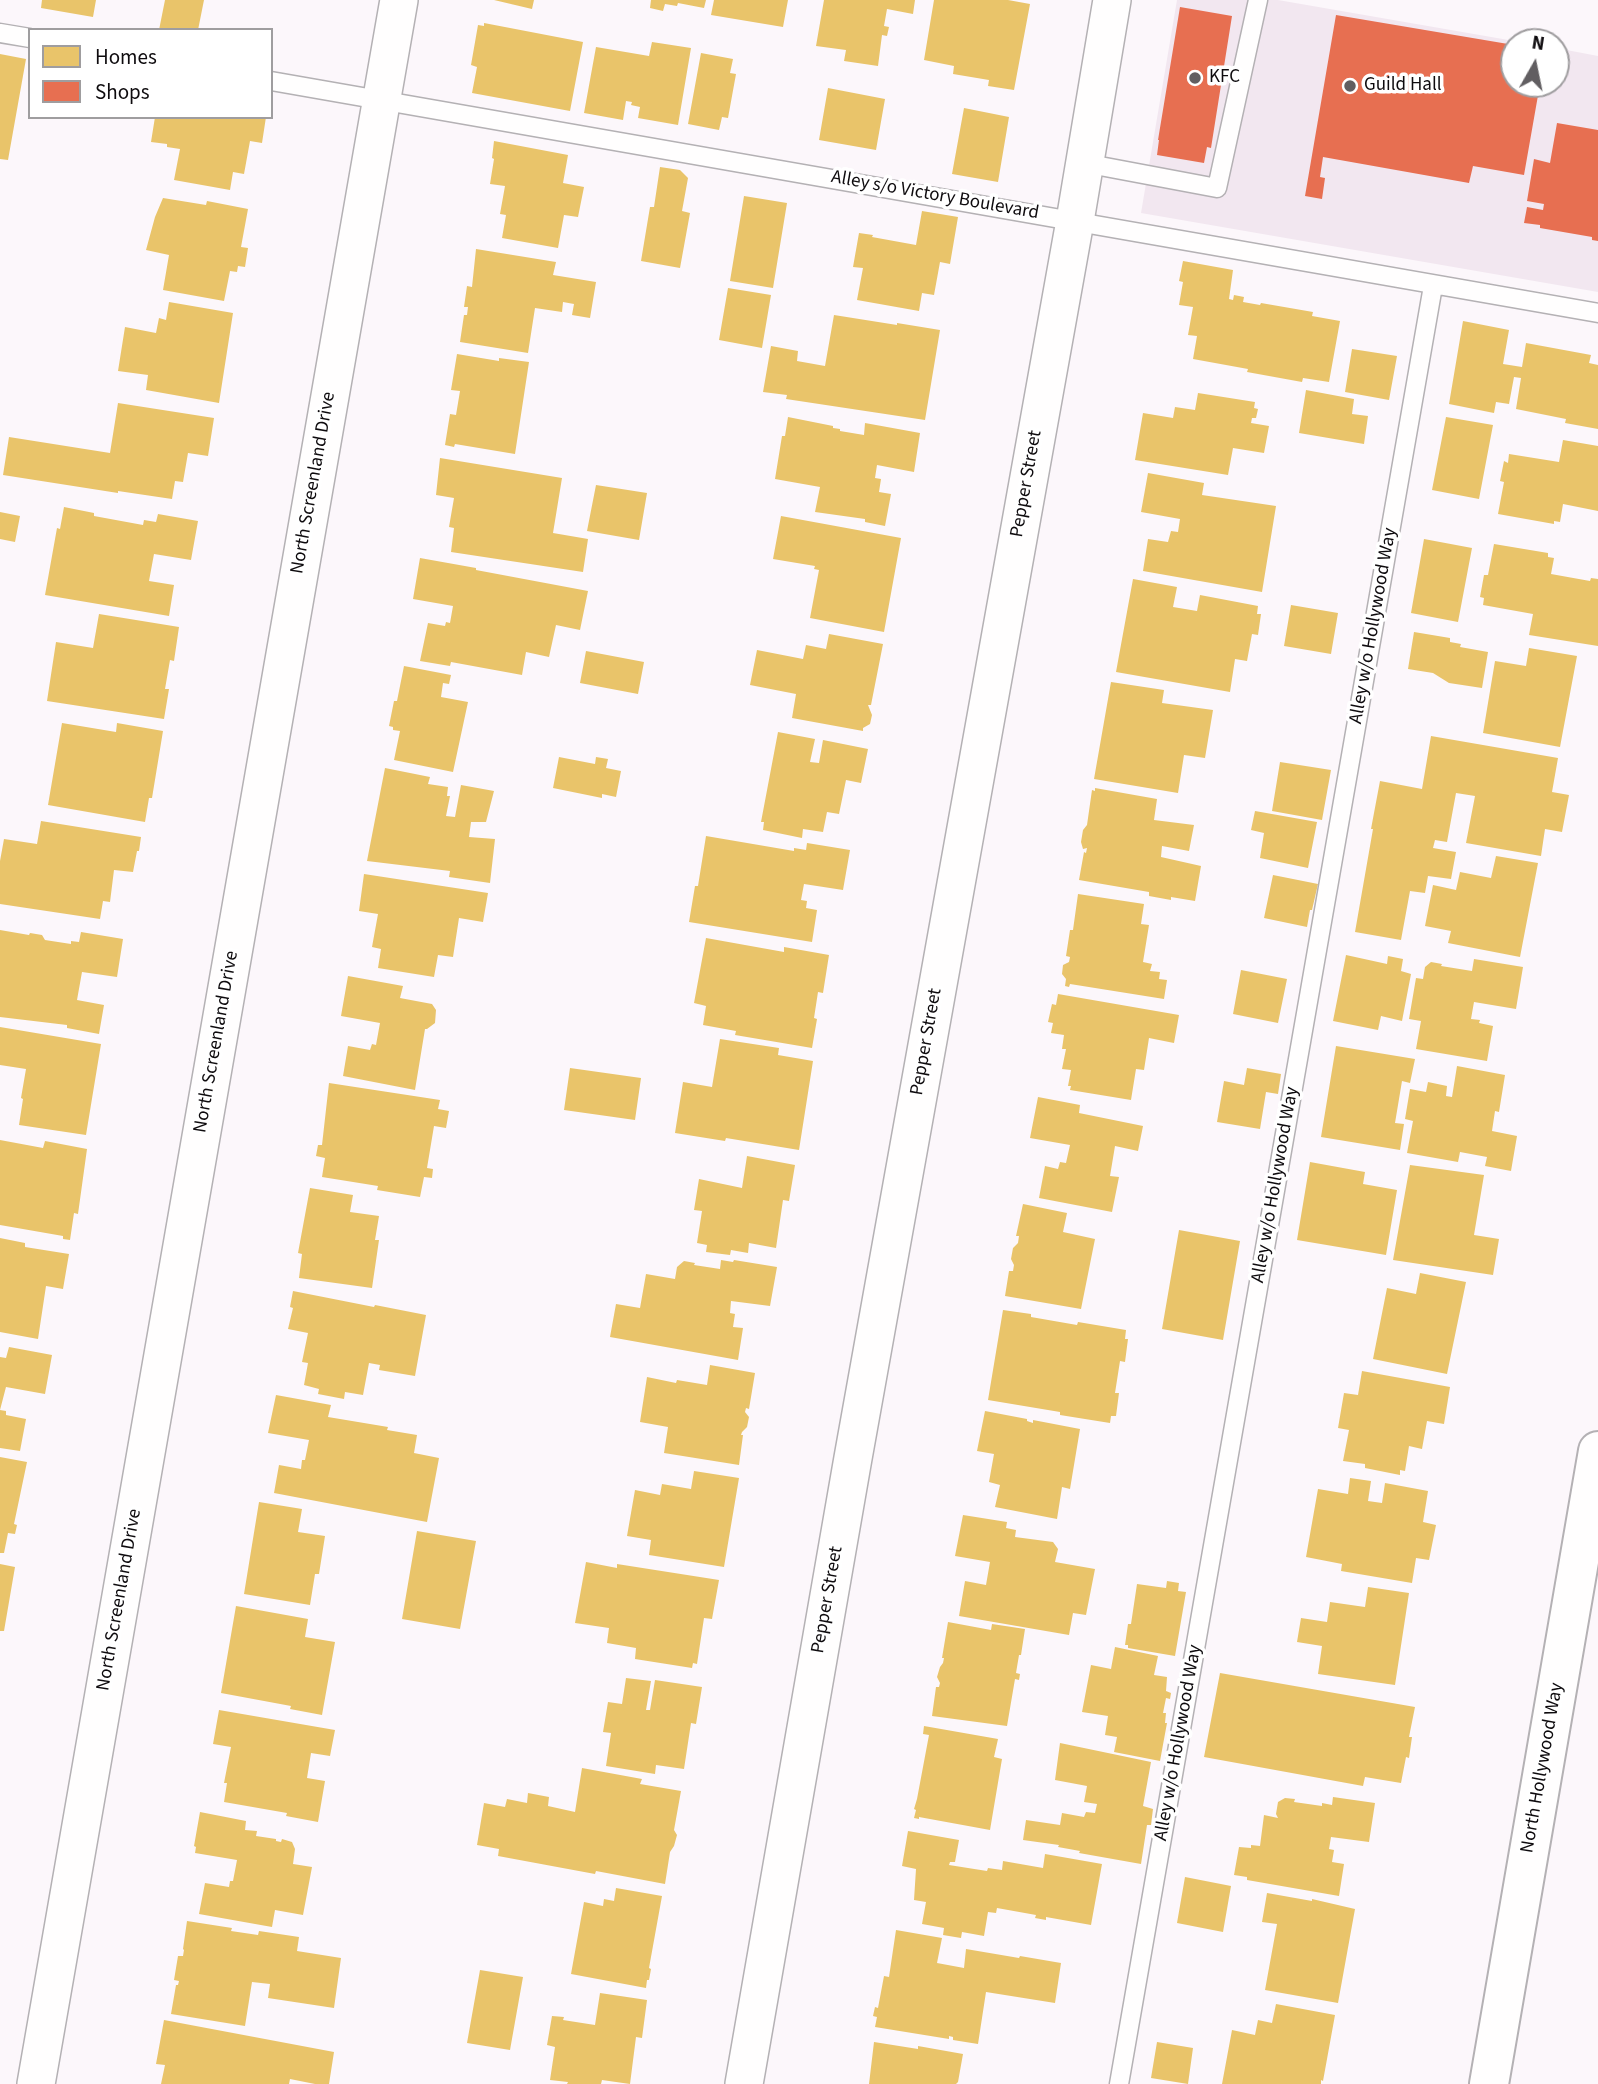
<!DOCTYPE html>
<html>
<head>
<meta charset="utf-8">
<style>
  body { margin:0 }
  #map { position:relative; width:1598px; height:2084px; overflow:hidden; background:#fcf7fb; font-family:"Source Sans 3",sans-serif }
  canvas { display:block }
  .legend { position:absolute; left:28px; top:28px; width:245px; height:91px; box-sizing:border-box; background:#fff; border:2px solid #9f9d9f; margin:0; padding:9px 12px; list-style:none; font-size:21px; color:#0e0b0e }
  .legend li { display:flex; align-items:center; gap:14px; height:35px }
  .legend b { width:35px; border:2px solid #9f9d9f }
  .north { position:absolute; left:1500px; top:28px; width:70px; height:70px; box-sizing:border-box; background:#fff; border:2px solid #9f9d9f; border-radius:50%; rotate:9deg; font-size:19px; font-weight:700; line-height:28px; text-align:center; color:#0e0b0e }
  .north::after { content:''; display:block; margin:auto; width:24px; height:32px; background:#615e61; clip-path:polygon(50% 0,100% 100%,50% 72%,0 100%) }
</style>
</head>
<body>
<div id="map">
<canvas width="1598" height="2084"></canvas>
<ul class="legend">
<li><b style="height:19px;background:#e9c46a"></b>Homes</li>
<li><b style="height:19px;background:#e76f51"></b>Shops</li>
</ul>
<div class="north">N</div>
</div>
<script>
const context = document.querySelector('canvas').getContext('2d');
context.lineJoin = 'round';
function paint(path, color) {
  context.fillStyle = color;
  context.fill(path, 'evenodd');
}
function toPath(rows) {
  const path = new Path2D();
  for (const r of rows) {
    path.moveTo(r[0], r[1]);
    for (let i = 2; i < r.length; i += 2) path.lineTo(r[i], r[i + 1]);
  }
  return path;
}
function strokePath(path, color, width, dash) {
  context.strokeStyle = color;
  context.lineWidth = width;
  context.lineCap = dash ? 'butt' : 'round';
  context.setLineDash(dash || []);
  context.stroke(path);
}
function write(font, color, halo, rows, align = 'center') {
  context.font = font + ' "Source Sans 3",sans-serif';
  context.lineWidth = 7;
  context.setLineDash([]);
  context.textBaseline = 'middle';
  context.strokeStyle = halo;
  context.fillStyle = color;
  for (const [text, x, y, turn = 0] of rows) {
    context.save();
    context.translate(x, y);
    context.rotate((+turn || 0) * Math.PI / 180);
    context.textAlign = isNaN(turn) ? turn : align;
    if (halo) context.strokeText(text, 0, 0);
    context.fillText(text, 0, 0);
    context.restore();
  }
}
paint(toPath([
  [1177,0,1278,0,1520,42,1514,42,1514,84,1556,84,1556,48,1598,56,1598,292,1141,213]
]), '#f2e7f0');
paint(toPath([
  [42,0,96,0,93,17,41,8],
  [165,0,204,0,198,30,159,30],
  [494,0,534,0,532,9],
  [651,0,706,0,704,8,678,3,677,6,665,4,663,11,650,8],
  [714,0,788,0,783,27,711,15],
  [824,0,915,0,913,14,887,9,884,26,889,27,887,36,882,35,878,66,844,61,846,50,816,46],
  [934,0,1008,0,1030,4,1014,90,988,86,989,80,953,74,954,66,924,60],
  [484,23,583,42,570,111,472,93,477,67,471,65,478,25,484,26],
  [652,42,691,48,678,125,638,118,640,107,631,105,632,102,626,101,623,120,584,113,596,47,649,56],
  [701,53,733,59,730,73,736,74,728,118,722,117,719,130,688,124],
  [0,54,26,59,8,160,0,159],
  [828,88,885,99,876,150,819,140],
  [964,108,1009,117,998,182,952,174],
  [155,117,266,117,262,143,250,141,244,174,233,172,230,190,174,180,180,149,167,147,167,144,151,142],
  [494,141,568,155,563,183,584,187,578,217,564,215,558,248,502,238,506,215,500,214,505,186,490,184,494,159,492,158],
  [660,167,680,170,688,178,682,211,690,213,680,268,641,261,650,207,654,207],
  [744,196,787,203,773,288,730,281],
  [163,198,206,205,207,201,248,209,241,247,248,248,245,267,238,266,237,272,230,271,224,301,163,290,169,255,146,250,155,217],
  [922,211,958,217,950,264,940,262,934,295,922,293,919,311,857,300,863,268,853,267,859,233,873,235,872,237,916,245],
  [476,249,556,262,553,275,596,282,590,318,572,315,574,304,563,302,562,312,535,308,528,353,460,342,464,315,467,315,468,307,464,307,467,286,472,287],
  [1183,261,1233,270,1229,299,1233,300,1234,295,1244,297,1243,302,1260,305,1261,303,1313,312,1312,316,1340,321,1329,382,1303,378,1302,382,1247,372,1248,369,1193,359,1197,336,1188,335,1193,307,1179,305,1183,282,1179,281],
  [728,288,771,295,762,348,719,340],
  [169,302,233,313,219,403,146,390,148,375,118,371,125,327,156,333,159,318,166,320],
  [834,315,897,325,897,323,940,330,925,420,786,399,787,395,763,392,771,346,798,351,797,361,825,366],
  [1463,321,1509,330,1503,364,1522,367,1526,343,1591,355,1589,363,1598,365,1598,429,1565,423,1566,419,1516,409,1521,378,1514,377,1509,404,1496,402,1494,413,1449,404],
  [1352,349,1397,356,1389,400,1345,392],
  [457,354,499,361,499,358,529,362,515,454,455,444,454,447,445,445,450,414,456,415,460,391,451,390],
  [1306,390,1354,399,1352,414,1368,416,1364,444,1299,433],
  [1198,393,1255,402,1254,408,1258,409,1256,418,1252,418,1251,423,1269,426,1264,453,1233,448,1228,475,1135,460,1143,413,1173,418,1175,407,1195,410],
  [118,403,214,418,208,456,188,453,183,482,175,481,172,499,118,491,118,493,3,475,9,437,110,453],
  [788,417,833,426,833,428,840,429,840,431,864,435,865,423,920,433,914,472,877,465,875,478,881,479,879,492,891,494,885,526,865,522,865,519,815,512,820,487,775,479,782,436,785,436],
  [1446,417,1493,425,1479,499,1432,490],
  [1563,440,1598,446,1598,511,1563,504,1560,522,1554,521,1554,524,1498,514,1504,482,1500,481,1504,461,1508,463,1509,454,1559,462],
  [440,458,562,478,553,533,588,539,583,572,451,552,454,528,449,527,454,498,436,495],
  [1148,473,1204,483,1202,495,1276,506,1262,592,1143,571,1148,539,1168,542,1171,531,1178,532,1180,519,1141,512],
  [596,485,647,493,639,540,587,531],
  [64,507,94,513,94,516,143,525,144,520,156,522,158,514,198,521,191,560,154,554,149,581,174,585,169,616,45,595,57,528,60,529],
  [0,512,20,516,15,542,0,539],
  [781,516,901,538,884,632,810,618,819,570,814,569,815,566,773,559],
  [1424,539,1472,548,1458,622,1411,613],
  [1494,544,1548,553,1548,557,1554,558,1551,574,1590,581,1591,578,1598,579,1598,646,1529,635,1533,614,1483,605,1484,598,1480,597,1484,575,1488,575],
  [420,558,476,568,476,570,588,591,580,630,556,625,549,657,526,652,522,675,451,662,450,666,420,661,428,623,445,626,446,622,450,623,453,606,413,599],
  [1133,579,1177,587,1173,607,1197,611,1200,595,1258,606,1257,614,1261,614,1258,635,1252,634,1247,661,1235,659,1230,692,1116,672],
  [1291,605,1338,613,1331,654,1284,646],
  [99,614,179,627,174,661,170,660,165,689,169,689,164,719,47,701,56,642,93,648],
  [1414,632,1450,638,1450,642,1461,644,1460,647,1488,652,1482,688,1449,683,1433,673,1408,669],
  [829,634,883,644,871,705,868,705,872,715,870,724,863,728,863,731,792,718,796,694,750,685,757,650,803,659,806,645,826,649],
  [1529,648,1577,656,1560,747,1483,733,1495,661,1526,666],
  [586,651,644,662,638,694,580,683],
  [404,666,451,675,449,684,443,683,441,697,468,702,453,772,394,760,400,731,393,730,393,727,389,726,394,701,397,701],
  [1111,682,1164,690,1162,703,1213,710,1205,758,1184,755,1178,793,1094,779],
  [62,723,116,732,117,723,163,731,152,798,149,798,145,822,48,805],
  [778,732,815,739,810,762,819,763,823,740,868,749,861,783,846,780,839,814,827,812,823,832,803,829,802,838,763,830,764,822,761,822],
  [1431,736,1558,758,1552,792,1569,795,1562,832,1545,829,1541,856,1466,843,1475,796,1456,793,1447,842,1435,840,1433,848,1456,852,1451,879,1428,876,1425,893,1410,891,1401,940,1355,932,1373,829,1371,829,1380,781,1422,789],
  [559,757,595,764,596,757,608,759,606,768,621,771,616,797,602,794,602,798,553,788],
  [1280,762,1331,770,1322,820,1272,811],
  [385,768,430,777,428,784,448,787,447,796,450,796,446,816,455,817,461,785,494,791,486,822,471,822,469,837,495,839,490,883,449,877,450,871,367,861],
  [1095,788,1157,799,1154,820,1194,825,1189,851,1162,846,1161,857,1201,866,1195,901,1171,897,1171,900,1149,896,1149,892,1079,880,1084,852,1086,853,1087,848,1083,849,1081,842,1083,830,1087,825,1092,790,1095,791],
  [1255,811,1317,822,1308,868,1260,858,1264,833,1251,830],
  [41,821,141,837,139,851,137,851,133,872,114,870,110,902,103,901,100,919,0,904,0,861,4,839,37,844],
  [706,836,794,851,794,848,806,850,807,843,850,850,843,890,804,884,801,900,807,901,806,908,817,910,812,942,689,922,695,886,698,886],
  [1496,856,1538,863,1520,957,1448,943,1451,931,1425,926,1433,885,1456,890,1460,872,1491,878],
  [364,874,488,893,483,922,459,918,453,957,438,955,434,977,378,968,381,949,372,947,378,914,359,911],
  [1273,875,1318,884,1312,910,1310,910,1307,927,1264,918],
  [1078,894,1144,904,1141,924,1149,925,1143,962,1152,964,1150,971,1160,972,1159,979,1167,980,1164,999,1070,984,1069,987,1065,986,1066,979,1062,974,1063,965,1069,962,1070,957,1066,956,1070,930,1073,930],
  [0,930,29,935,30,933,42,935,45,940,71,944,71,941,79,942,81,932,123,939,117,977,82,972,77,1000,104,1005,99,1034,67,1028,67,1025,0,1017],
  [706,938,784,952,784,947,829,955,823,993,818,992,814,1018,817,1019,812,1048,735,1035,736,1031,703,1025,706,1006,694,1003],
  [1346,955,1387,964,1388,956,1403,959,1401,971,1411,974,1402,1021,1381,1016,1378,1030,1333,1021],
  [1474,959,1523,967,1516,1009,1474,1002,1471,1019,1480,1020,1479,1023,1493,1026,1487,1061,1416,1049,1421,1021,1409,1019,1416,978,1423,979,1425,967,1431,962,1442,964,1441,966,1472,971],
  [1241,970,1287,979,1278,1023,1233,1014],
  [348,976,403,986,400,998,432,1004,436,1010,435,1023,427,1029,425,1029,415,1090,343,1076,348,1046,370,1050,372,1044,376,1045,380,1023,341,1016],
  [1058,994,1179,1015,1174,1043,1149,1038,1144,1070,1136,1069,1131,1100,1070,1090,1071,1086,1068,1086,1071,1070,1062,1069,1066,1049,1062,1049,1064,1035,1051,1033,1053,1023,1048,1022,1052,1004,1056,1005],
  [0,1027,101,1044,86,1135,19,1125,23,1099,21,1098,26,1069,0,1065],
  [720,1039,779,1048,778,1055,813,1061,799,1150,726,1138,725,1141,675,1133,683,1082,712,1087],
  [1336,1046,1415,1059,1410,1083,1402,1081,1395,1123,1404,1124,1400,1150,1321,1137],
  [1457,1066,1505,1075,1499,1112,1495,1111,1492,1131,1517,1136,1511,1171,1485,1166,1487,1157,1460,1152,1458,1162,1407,1153,1413,1121,1405,1119,1410,1089,1426,1092,1428,1082,1447,1086,1446,1096,1452,1097],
  [570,1068,641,1078,635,1120,564,1110],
  [1247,1068,1281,1074,1278,1094,1266,1092,1260,1129,1217,1122,1224,1081,1244,1085],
  [329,1083,440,1100,438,1109,449,1111,446,1128,434,1126,427,1168,433,1169,432,1178,424,1177,420,1197,377,1190,378,1186,322,1177,325,1158,316,1156,318,1145,322,1145],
  [1038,1097,1080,1105,1079,1113,1143,1126,1138,1151,1115,1146,1110,1176,1119,1177,1112,1212,1039,1198,1045,1166,1058,1169,1060,1162,1066,1163,1070,1145,1030,1138],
  [0,1140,43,1148,45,1141,87,1149,78,1214,74,1213,70,1240,63,1239,63,1236,0,1225],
  [747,1156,795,1165,789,1201,783,1200,776,1248,749,1243,748,1253,731,1250,730,1255,706,1252,707,1245,697,1243,702,1211,694,1210,699,1179,742,1188],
  [1310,1162,1365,1172,1363,1184,1397,1190,1386,1255,1297,1240],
  [1410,1165,1484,1175,1474,1235,1499,1239,1493,1275,1393,1260],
  [310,1188,353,1195,350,1212,379,1216,375,1240,379,1240,372,1288,299,1278,302,1254,298,1253],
  [1023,1204,1067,1213,1063,1232,1095,1239,1081,1309,1005,1296,1009,1271,1013,1271,1014,1265,1011,1259,1013,1248,1018,1243,1019,1236,1016,1236],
  [1179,1230,1240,1241,1223,1340,1162,1329],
  [0,1238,25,1243,25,1247,69,1254,63,1289,46,1286,38,1339,0,1332],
  [721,1260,733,1262,734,1260,777,1267,770,1306,731,1301,730,1313,735,1314,733,1327,743,1328,738,1360,610,1337,616,1304,640,1308,646,1274,675,1279,677,1267,684,1261,695,1263,694,1265,720,1269],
  [1420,1273,1466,1282,1447,1374,1373,1359,1387,1288,1416,1294],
  [293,1291,374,1307,375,1305,426,1315,415,1376,379,1370,380,1365,369,1363,363,1395,345,1392,344,1399,318,1394,319,1389,304,1385,308,1363,302,1362,308,1333,288,1329,293,1308,290,1307],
  [1003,1310,1031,1314,1031,1317,1077,1325,1078,1322,1126,1330,1125,1339,1128,1339,1125,1362,1120,1361,1115,1393,1119,1393,1116,1416,1111,1416,1110,1423,1060,1415,1060,1412,988,1400],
  [9,1347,52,1355,45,1394,6,1387,0,1410,0,1357,6,1358],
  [710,1365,755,1373,749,1409,746,1408,745,1412,749,1417,747,1427,742,1432,741,1435,743,1435,739,1465,664,1453,668,1427,640,1422,647,1377,676,1383,677,1380,707,1385],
  [1362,1371,1450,1387,1444,1424,1427,1421,1422,1449,1409,1446,1405,1471,1400,1470,1400,1475,1365,1468,1365,1464,1343,1461,1349,1430,1338,1428,1344,1393,1358,1395],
  [276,1395,331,1405,328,1417,388,1427,387,1430,417,1435,414,1453,439,1458,427,1522,274,1493,279,1465,301,1469,302,1460,305,1460,309,1440,268,1433],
  [0,1410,6,1411,6,1415,26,1419,20,1451,0,1448],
  [985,1411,1027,1419,1027,1421,1033,1423,1033,1420,1080,1429,1070,1489,1062,1487,1057,1519,995,1507,1000,1485,989,1482,994,1454,977,1451],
  [0,1457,27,1462,14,1524,17,1525,15,1534,8,1533,4,1553,0,1553],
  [694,1471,739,1478,724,1567,649,1555,651,1540,627,1536,635,1490,660,1495,662,1484,691,1489],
  [1350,1478,1371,1481,1368,1501,1382,1503,1385,1483,1428,1491,1423,1522,1436,1525,1429,1560,1416,1558,1412,1583,1341,1571,1342,1564,1306,1557,1318,1489,1348,1494],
  [259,1502,302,1509,298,1532,325,1536,319,1574,315,1574,310,1605,244,1594],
  [963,1515,1007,1522,1006,1528,1016,1530,1015,1537,1053,1542,1058,1549,1055,1562,1095,1569,1086,1615,1073,1613,1069,1635,959,1616,965,1581,986,1585,990,1562,955,1556],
  [417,1531,476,1541,460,1629,402,1619],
  [586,1562,617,1568,617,1564,719,1580,712,1619,704,1618,697,1664,693,1663,692,1668,635,1659,636,1648,607,1643,609,1628,575,1623],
  [0,1564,15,1567,4,1631,0,1631],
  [1167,1581,1179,1583,1178,1591,1186,1592,1175,1656,1128,1648,1128,1645,1125,1645,1128,1624,1131,1624,1137,1584,1166,1588],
  [1368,1587,1409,1593,1395,1685,1318,1674,1322,1646,1297,1642,1301,1618,1327,1622,1330,1602,1365,1607],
  [236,1606,308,1619,305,1637,335,1642,322,1715,290,1709,291,1706,221,1693],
  [948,1622,991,1630,992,1624,1025,1629,1021,1655,1019,1655,1016,1673,1020,1674,1019,1680,1015,1679,1007,1726,932,1716,936,1687,939,1687,940,1683,937,1677,940,1667,943,1663,944,1658,942,1658],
  [1115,1647,1158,1656,1154,1675,1167,1677,1166,1691,1171,1693,1170,1699,1166,1698,1163,1713,1166,1713,1165,1723,1167,1723,1160,1761,1114,1752,1117,1737,1105,1735,1108,1716,1082,1712,1091,1665,1111,1669],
  [1220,1673,1415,1707,1409,1737,1412,1737,1409,1758,1406,1757,1401,1783,1365,1777,1363,1786,1204,1757],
  [626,1678,651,1681,646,1710,650,1710,655,1680,702,1687,696,1724,691,1723,684,1769,656,1765,655,1774,606,1766,611,1733,603,1732,608,1702,622,1704],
  [219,1710,335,1730,330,1756,311,1753,307,1778,325,1781,318,1822,286,1816,287,1813,224,1802,227,1783,224,1783,231,1747,213,1744],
  [924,1726,998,1739,994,1757,1002,1759,990,1830,919,1817,919,1819,914,1818,916,1810,914,1809,917,1799,929,1735,923,1734],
  [1060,1743,1151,1762,1143,1806,1153,1809,1151,1825,1147,1825,1141,1864,1079,1853,1080,1851,1058,1847,1059,1845,1023,1840,1026,1820,1060,1825,1062,1813,1084,1817,1086,1812,1095,1813,1097,1804,1084,1802,1087,1786,1055,1780],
  [582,1768,642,1779,640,1784,681,1791,674,1830,677,1835,674,1846,670,1852,665,1884,596,1871,595,1874,498,1856,499,1849,477,1845,484,1803,505,1807,507,1799,527,1803,528,1793,549,1797,548,1806,575,1812],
  [1333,1797,1375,1803,1369,1842,1331,1837,1329,1849,1334,1850,1332,1862,1344,1864,1339,1896,1247,1880,1247,1877,1234,1875,1239,1847,1251,1848,1251,1845,1260,1846,1264,1815,1278,1818,1276,1814,1278,1802,1285,1798,1295,1799,1294,1802,1322,1806,1322,1803,1332,1805],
  [200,1812,246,1821,245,1830,257,1831,256,1836,276,1839,276,1841,281,1842,282,1839,292,1842,295,1849,293,1864,312,1867,303,1915,275,1910,272,1927,199,1914,205,1883,229,1887,230,1881,233,1881,237,1860,195,1853,196,1847,194,1846],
  [908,1831,959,1840,955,1862,950,1862,949,1865,987,1871,988,1868,1002,1870,1003,1861,1043,1868,1045,1854,1102,1864,1091,1925,1046,1917,1046,1920,1035,1918,1036,1915,997,1908,996,1913,988,1912,984,1936,962,1932,961,1938,943,1935,944,1928,922,1924,926,1902,914,1900,916,1869,902,1866],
  [1185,1877,1231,1886,1223,1932,1177,1923],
  [616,1888,662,1896,649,1968,651,1969,649,1980,647,1980,646,1988,571,1974,584,1902,603,1906,604,1899,614,1901],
  [1267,1893,1312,1901,1312,1899,1355,1909,1338,2003,1265,1990,1277,1924,1262,1922],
  [187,1921,232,1928,231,1931,258,1935,259,1931,299,1937,297,1951,341,1958,334,2008,268,1998,270,1984,252,1982,245,2026,171,2014,176,1985,178,1985,179,1981,174,1980,178,1956,183,1956,184,1950,183,1949],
  [896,1930,942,1938,937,1963,964,1968,966,1949,1019,1958,1020,1956,1061,1963,1055,2003,986,1992,978,2044,953,2040,953,2037,949,2036,949,2039,875,2027,877,2017,873,2016,875,2007,878,2008,884,1976,889,1977],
  [480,1970,523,1977,510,2050,467,2043],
  [600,1993,647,2000,642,2038,636,2037,630,2084,602,2080,601,2084,567,2084,568,2082,550,2080,555,2047,547,2045,552,2016,564,2017,563,2020,595,2025],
  [1276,2004,1335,2015,1323,2081,1321,2080,1321,2084,1222,2084,1232,2030,1255,2035,1258,2020,1272,2023],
  [164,2020,334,2052,329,2084,315,2084,290,2079,289,2084,161,2084,165,2065,156,2064],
  [874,2042,918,2049,918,2046,963,2054,958,2082,956,2084,869,2084],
  [1157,2042,1193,2048,1188,2084,1151,2078]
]), '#e9c46a');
paint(toPath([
  [1180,7,1232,16,1211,148,1207,147,1204,163,1157,155,1159,140,1158,140],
  [1336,15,1514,45,1514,84,1540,84,1524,175,1473,166,1469,183,1323,157,1320,177,1325,178,1322,199,1305,196],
  [1557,123,1598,130,1598,241,1592,240,1592,237,1540,228,1540,225,1524,223,1527,207,1543,210,1544,204,1527,201,1534,159,1550,163]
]), '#e76f51');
const service = toPath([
  [0,33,30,38],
  [271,81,1598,313],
  [1084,163,1217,188,1258,0],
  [1119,2084,1433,286]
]);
const minor = toPath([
  [36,2084,399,0],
  [744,2084,853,1458,1075,221,1112,0]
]);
const secondary = toPath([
  [1489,2084,1598,1451]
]);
strokePath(service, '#b4b1b4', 21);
strokePath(minor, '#b4b1b4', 40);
strokePath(secondary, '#b4b1b4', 42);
strokePath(service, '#fffefe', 18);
strokePath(minor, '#fffefe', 37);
strokePath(secondary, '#fffefe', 38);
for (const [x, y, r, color] of [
  [1195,78,7,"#615e61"],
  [1350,86,7,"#615e61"]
]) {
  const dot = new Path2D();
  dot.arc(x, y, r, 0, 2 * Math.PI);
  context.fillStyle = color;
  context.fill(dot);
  strokePath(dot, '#fff', 2.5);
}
write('19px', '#0e0b0e', '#fff', [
  ["KFC",1209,78],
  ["Guild Hall",1364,86]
], 'left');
write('19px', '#0e0b0e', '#fff', [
  ["Alley s/o Victory Boulevard",935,196,10],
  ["North Screenland Drive",314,483,-80],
  ["Pepper Street",1027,484,-80],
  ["Alley w/o Hollywood Way",1374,626,-80],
  ["North Screenland Drive",217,1042,-80],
  ["Pepper Street",927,1042,-80],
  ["Alley w/o Hollywood Way",1276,1185,-80],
  ["North Screenland Drive",120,1600,-80],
  ["Pepper Street",828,1600,-80],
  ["Alley w/o Hollywood Way",1179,1743,-80],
  ["North Hollywood Way",1543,1768,-80]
]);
</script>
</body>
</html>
